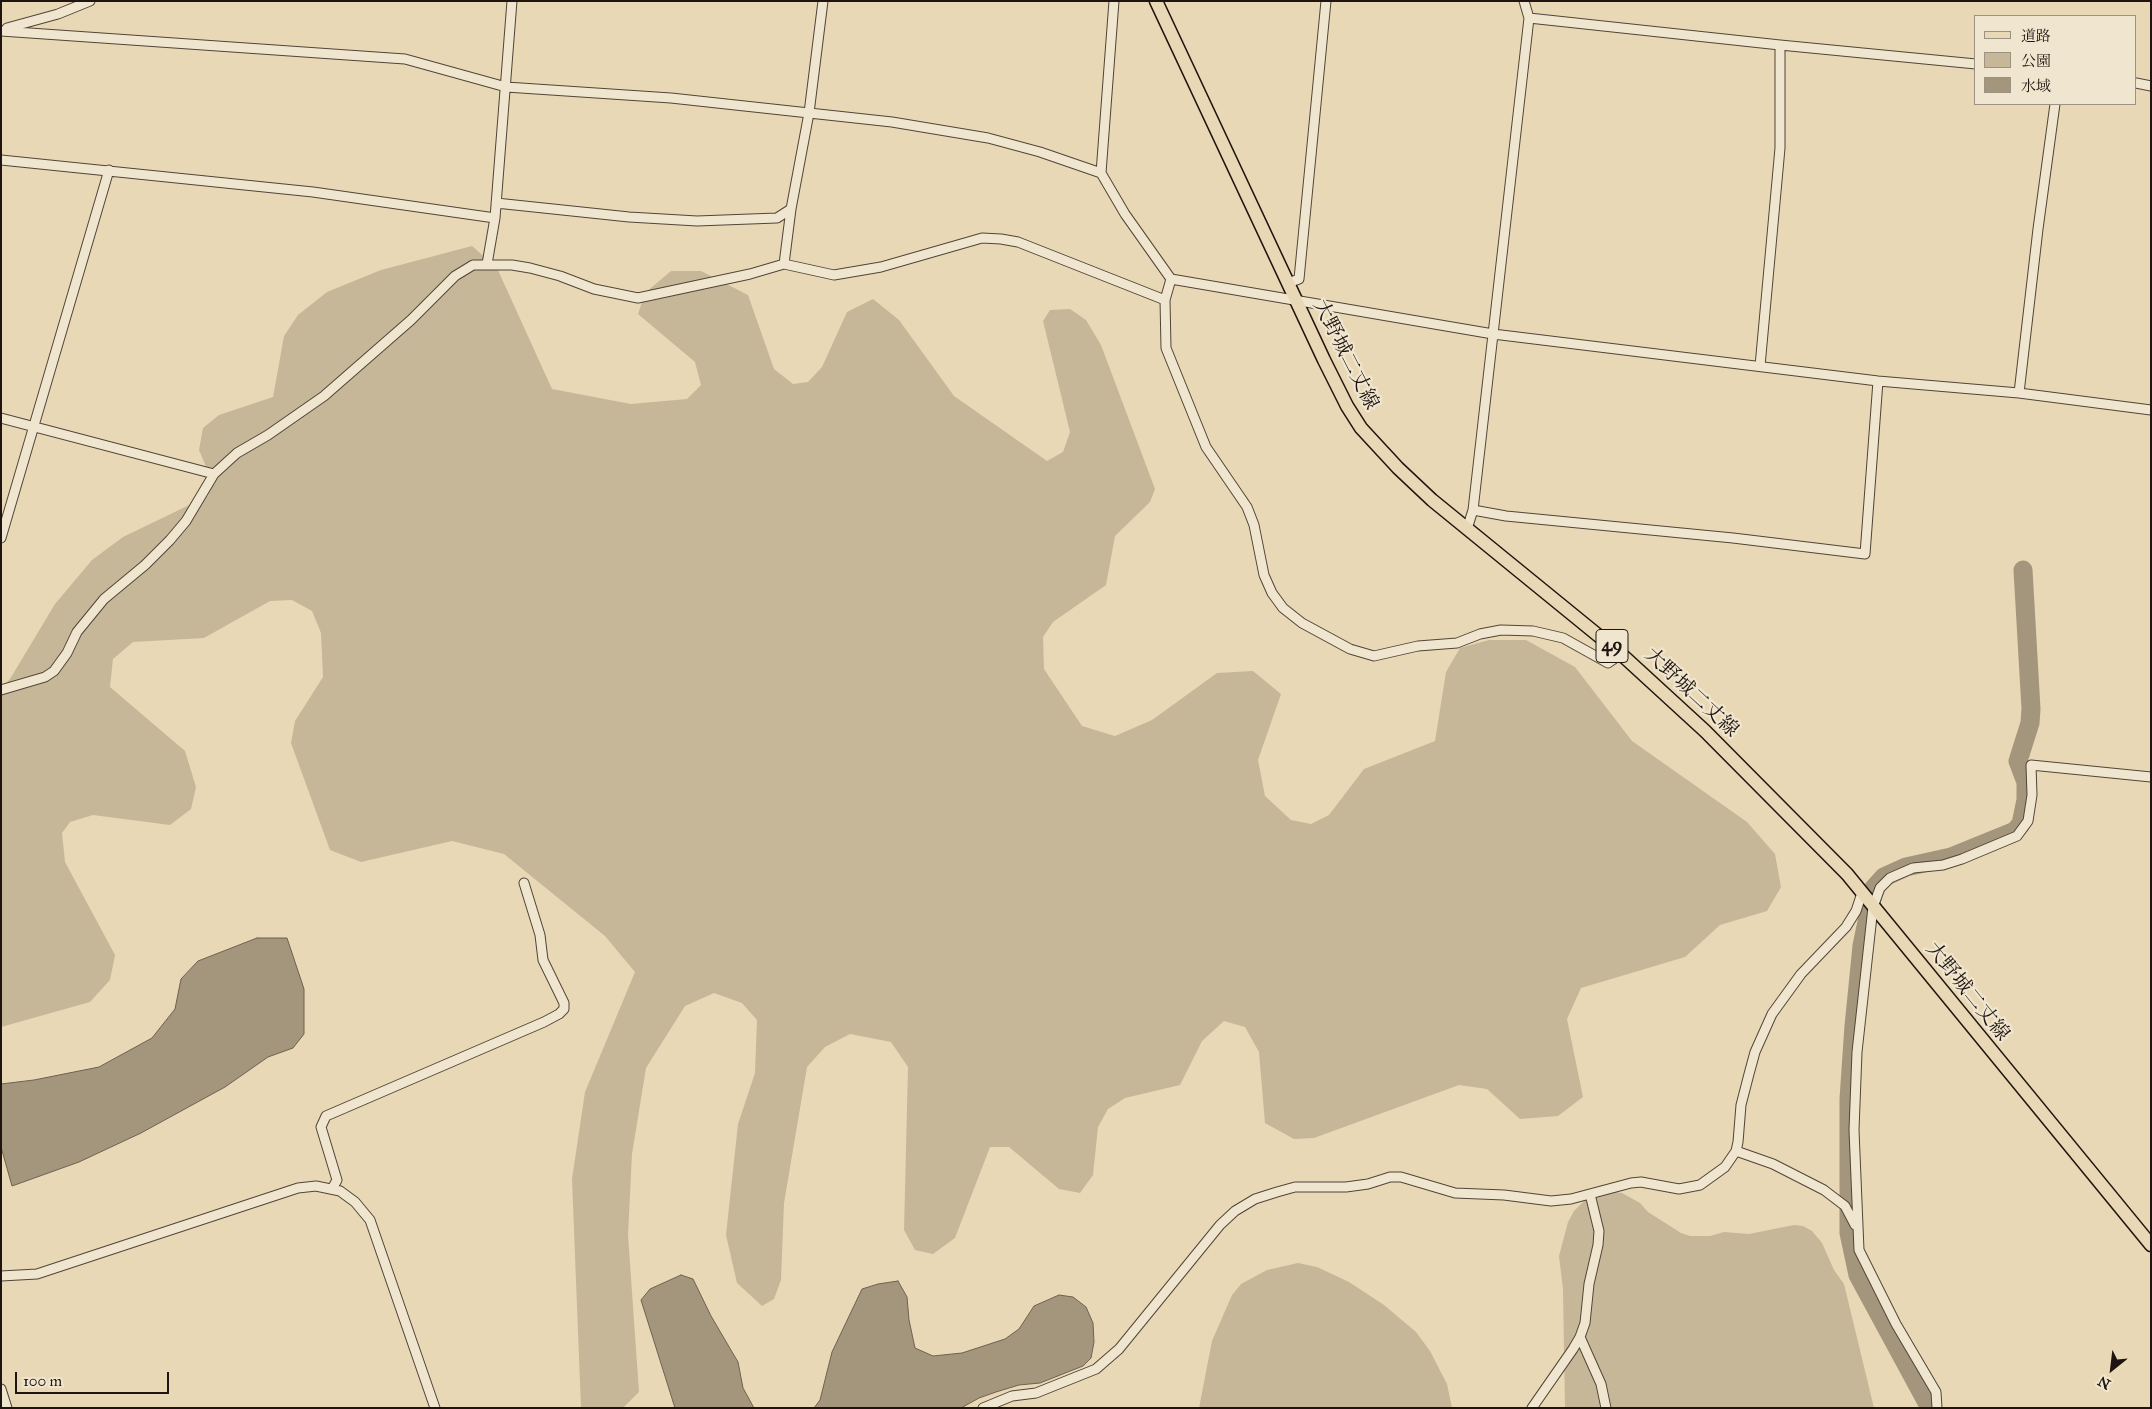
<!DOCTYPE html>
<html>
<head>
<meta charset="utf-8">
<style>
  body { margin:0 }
  #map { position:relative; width:2152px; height:1409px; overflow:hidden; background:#e8d8b5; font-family:"IM FELL Great Primer","Noto Serif JP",serif }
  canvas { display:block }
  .frame { position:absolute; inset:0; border:2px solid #1f140f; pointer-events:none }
  .legend { position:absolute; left:1974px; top:15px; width:162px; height:90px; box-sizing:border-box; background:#f0e6cf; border:1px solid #9c9282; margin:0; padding:6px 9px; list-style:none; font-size:15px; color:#1f140f }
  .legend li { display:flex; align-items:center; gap:10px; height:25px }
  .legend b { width:25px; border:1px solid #9c9282 }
  .north { position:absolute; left:2087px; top:1344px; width:50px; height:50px; -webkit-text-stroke:4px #f0e6cf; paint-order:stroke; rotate:209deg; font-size:14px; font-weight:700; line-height:20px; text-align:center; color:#1f140f }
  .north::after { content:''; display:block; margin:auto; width:18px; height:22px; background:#1f140f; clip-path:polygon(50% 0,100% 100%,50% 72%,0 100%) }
  .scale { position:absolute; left:15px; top:1372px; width:154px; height:22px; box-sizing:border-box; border:2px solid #1f140f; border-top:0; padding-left:6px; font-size:15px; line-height:18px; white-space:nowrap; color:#1f140f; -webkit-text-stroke:4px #f0e6cf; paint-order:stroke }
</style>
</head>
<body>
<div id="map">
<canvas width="2152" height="1409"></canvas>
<div class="frame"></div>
<ul class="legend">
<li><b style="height:6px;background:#e8d8b5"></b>道路</li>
<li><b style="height:14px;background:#c6b799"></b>公園</li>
<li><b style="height:14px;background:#a4957d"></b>水域</li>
</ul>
<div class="north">N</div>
<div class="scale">100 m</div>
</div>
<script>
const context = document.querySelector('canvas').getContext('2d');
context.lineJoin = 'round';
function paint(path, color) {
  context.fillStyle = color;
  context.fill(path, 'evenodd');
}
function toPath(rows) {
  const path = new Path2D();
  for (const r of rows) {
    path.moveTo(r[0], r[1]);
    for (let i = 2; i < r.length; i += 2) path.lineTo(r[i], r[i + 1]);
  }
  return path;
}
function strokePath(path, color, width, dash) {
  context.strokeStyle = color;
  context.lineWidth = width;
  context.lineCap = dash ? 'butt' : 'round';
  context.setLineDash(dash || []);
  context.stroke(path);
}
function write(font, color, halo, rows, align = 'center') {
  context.font = font + ' "IM FELL Great Primer","Noto Serif JP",serif';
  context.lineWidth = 4.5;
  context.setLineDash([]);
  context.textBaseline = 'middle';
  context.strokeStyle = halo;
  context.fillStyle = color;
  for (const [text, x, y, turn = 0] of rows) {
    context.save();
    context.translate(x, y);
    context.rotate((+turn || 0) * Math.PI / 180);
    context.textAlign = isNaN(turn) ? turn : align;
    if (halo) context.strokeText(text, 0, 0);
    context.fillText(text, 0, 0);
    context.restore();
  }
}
paint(toPath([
  [472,246,497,268,552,389,631,404,687,399,701,385,695,362,638,314,645,293,671,271,701,271,748,295,774,369,793,384,808,382,822,367,847,312,873,299,899,320,954,396,1047,461,1063,452,1070,432,1043,321,1050,310,1070,309,1086,320,1101,345,1155,489,1150,502,1115,536,1106,585,1053,622,1043,637,1044,669,1082,726,1115,736,1152,720,1217,673,1253,671,1281,694,1258,760,1265,796,1291,820,1311,824,1329,815,1364,769,1435,741,1446,672,1460,648,1489,640,1526,640,1575,667,1632,741,1747,822,1775,854,1781,887,1767,911,1720,925,1685,957,1581,988,1567,1019,1583,1097,1558,1116,1520,1119,1487,1089,1459,1085,1314,1138,1294,1139,1265,1123,1259,1052,1245,1027,1224,1021,1202,1041,1180,1085,1125,1098,1108,1109,1098,1127,1093,1175,1080,1193,1059,1189,1009,1147,990,1147,955,1238,933,1254,915,1250,904,1230,908,1067,891,1042,850,1034,825,1047,807,1067,784,1203,781,1280,774,1299,762,1306,737,1283,726,1235,738,1124,755,1073,757,1020,742,1003,714,993,685,1006,646,1068,632,1154,628,1235,639,1392,623,1408,581,1408,572,1179,585,1092,635,972,605,936,504,854,452,841,361,862,330,850,291,743,295,721,323,677,321,633,312,611,292,600,270,601,204,638,133,642,113,659,110,687,185,751,196,787,191,809,170,825,93,815,70,822,62,833,65,862,115,955,110,980,90,1002,1,1027,1,688,10,679,55,604,92,560,123,537,208,496,212,481,199,450,203,428,219,415,273,397,284,336,298,315,327,292,381,270],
  [1608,1191,1622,1193,1640,1203,1648,1212,1681,1233,1690,1236,1710,1236,1724,1232,1749,1234,1794,1225,1803,1226,1812,1231,1822,1243,1834,1270,1844,1284,1874,1408,1565,1408,1563,1289,1559,1256,1568,1222,1574,1211,1589,1196],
  [1298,1263,1317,1267,1349,1282,1384,1305,1416,1332,1430,1351,1447,1384,1452,1408,1199,1408,1212,1341,1232,1295,1241,1284,1267,1270]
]), '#c6b799');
const water = toPath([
  [257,938,287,938,304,989,304,1034,293,1048,268,1057,225,1087,141,1133,79,1162,12,1186,1,1147,1,1084,34,1080,99,1067,152,1038,175,1009,181,979,198,961,257,938],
  [681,1275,693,1279,711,1316,738,1362,743,1388,754,1408,675,1408,641,1300,650,1289,681,1275],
  [898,1281,907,1297,909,1320,915,1348,933,1356,962,1353,1005,1339,1019,1329,1034,1306,1059,1295,1073,1297,1086,1307,1093,1323,1094,1342,1091,1358,1083,1366,1040,1383,1019,1385,996,1392,979,1398,961,1408,814,1408,820,1400,832,1352,862,1289,878,1284,898,1281]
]);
paint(water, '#a4957d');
strokePath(water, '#6f6151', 1);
strokePath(toPath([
  [1930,1408,1858,1275,1849,1233,1849,1099,1854,1026,1862,946,1874,888,1884,877,1906,867,1951,857,2015,831,2021,824,2026,800,2026,782,2018,761,2030,723,2031,709,2023,570]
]), '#a4957d', 19);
const minor = toPath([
  [1114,1,1101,173,1125,214,1171,279,1493,334,1878,381,2019,393,2151,410],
  [1529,18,1780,45,1976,64],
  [7,28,58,14,90,1],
  [1,31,405,59,506,87,671,98,892,122,988,138,1040,152,1101,173],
  [2136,83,2151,86],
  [1,160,313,192,495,218],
  [496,203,629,217,697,221,777,218,791,209],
  [487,264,495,218,512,1],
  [784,264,791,209,809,113,823,1],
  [1171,279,1165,300,1166,348,1206,447,1247,507,1254,525,1264,575,1272,593,1283,608,1302,623,1350,649,1374,656,1418,646,1457,643,1480,634,1501,630,1533,631,1563,638,1608,663,1621,654],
  [1288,283,1299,279,1326,1],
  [1760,366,1780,148,1780,45],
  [2019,393,2038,229,2055,104],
  [1,418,214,474],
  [1473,510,1506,516,1733,538,1865,554,1878,381],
  [1467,529,1473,510,1529,18,1524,1],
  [1,538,109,170],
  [1,690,45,677,54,671,67,653,77,632,104,599,145,565,170,540,186,521,214,474,237,453,268,435,324,396,411,320,455,276,473,265,512,265,530,268,560,276,594,289,638,298,750,274,784,264,834,275,881,267,982,238,1001,239,1018,242,1165,300],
  [1736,1151,1773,1164,1824,1190,1845,1206,1855,1225],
  [332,1189,337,1180,321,1127,326,1116,544,1022,559,1014,564,1009,564,1003,543,960,540,935,524,883],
  [1,1276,37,1274,298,1188,316,1186,340,1191,355,1202,370,1220,435,1408],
  [1580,1337,1601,1384,1606,1408],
  [1,1389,7,1408],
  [983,1408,1012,1396,1036,1393,1096,1369,1119,1349,1220,1225,1235,1211,1255,1199,1277,1192,1295,1187,1346,1187,1368,1184,1390,1177,1401,1177,1455,1193,1504,1195,1551,1201,1571,1199,1631,1183,1641,1182,1679,1189,1700,1185,1725,1167,1736,1151,1738,1142,1741,1105,1749,1074,1755,1052,1772,1014,1801,974,1846,927,1856,911,1862,893],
  [1532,1408,1573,1349,1580,1337,1585,1323,1589,1284,1598,1245,1599,1231,1590,1194],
  [1937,1408,1936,1392,1896,1324,1859,1250,1854,1130,1857,1052,1873,907,1880,888,1890,878,1913,868,1943,865,1962,859,2017,836,2028,821,2032,795,2031,765,2151,777]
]);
const primary = toPath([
  [1156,1,1324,360,1347,406,1361,428,1398,468,1432,500,1621,654,1705,731,1847,874,2151,1245]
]);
strokePath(minor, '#514538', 11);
strokePath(primary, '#1f140f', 15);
strokePath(minor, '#f0e6cf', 9);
strokePath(primary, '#e8d8b5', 12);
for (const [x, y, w] of [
  [1612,646,32]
]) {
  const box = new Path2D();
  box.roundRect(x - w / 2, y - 16.5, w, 33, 4);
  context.fillStyle = '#f0e6cf';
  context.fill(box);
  strokePath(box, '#1f140f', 1);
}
write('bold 19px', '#1f140f', null, [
  ["49",1612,646]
]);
write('20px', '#1f140f', '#f0e6cf', [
  ["大野城二丈線",1345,355,63],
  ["大野城二丈線",1691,693,43],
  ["大野城二丈線",1967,992,51]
]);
</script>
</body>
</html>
